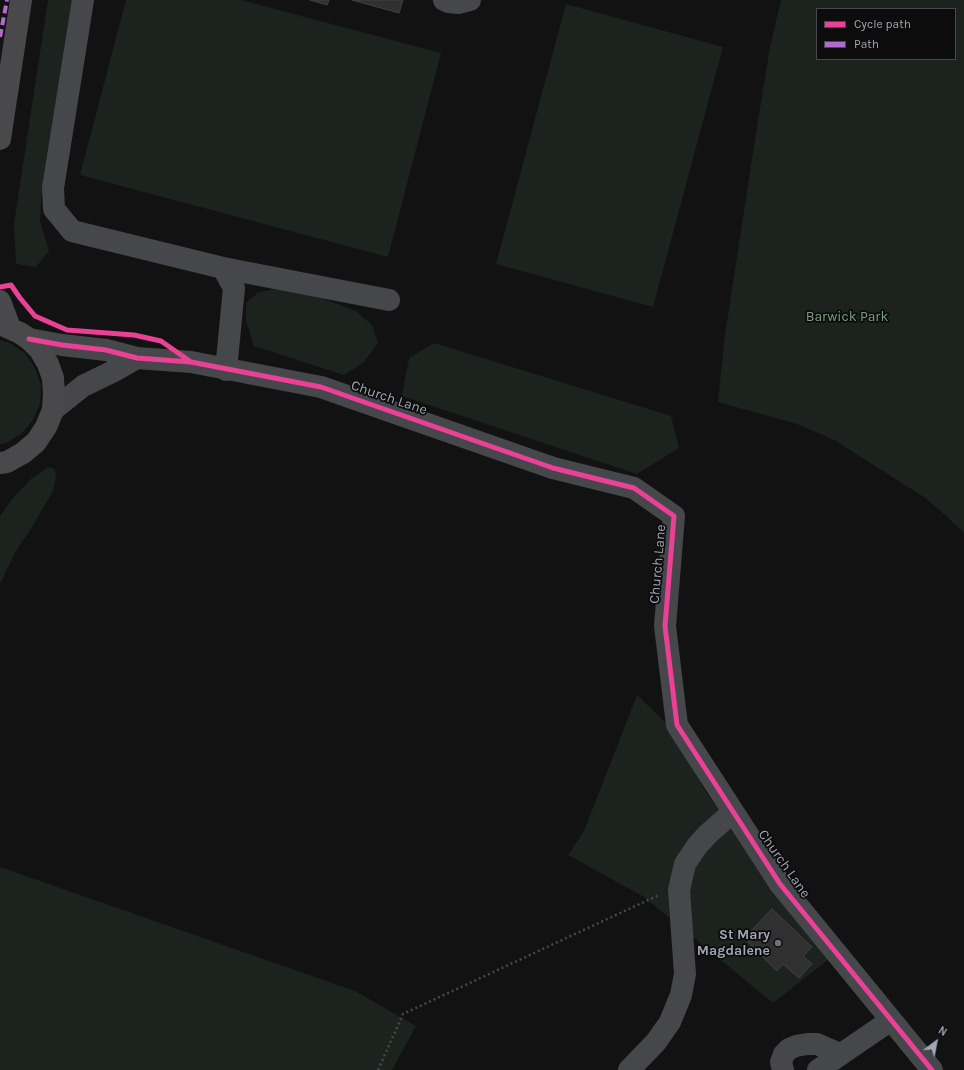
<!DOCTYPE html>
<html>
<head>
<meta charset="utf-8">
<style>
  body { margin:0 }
  #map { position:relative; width:964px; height:1070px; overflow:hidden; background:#121212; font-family:Karla,sans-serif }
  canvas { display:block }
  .legend { position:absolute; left:816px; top:8px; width:140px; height:52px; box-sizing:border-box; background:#0c0c0d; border:1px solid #484950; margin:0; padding:5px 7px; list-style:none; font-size:12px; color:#a2a5b4 }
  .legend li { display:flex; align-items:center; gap:8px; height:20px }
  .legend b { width:20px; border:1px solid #484950 }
  .north { position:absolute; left:916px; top:1022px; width:40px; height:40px; -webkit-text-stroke:3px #0c0c0d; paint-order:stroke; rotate:32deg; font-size:11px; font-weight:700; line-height:16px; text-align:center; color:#a2a5b4 }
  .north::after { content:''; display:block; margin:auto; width:14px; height:18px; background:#a2a5b4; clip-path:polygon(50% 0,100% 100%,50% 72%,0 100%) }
</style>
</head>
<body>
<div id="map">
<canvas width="964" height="1070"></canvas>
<ul class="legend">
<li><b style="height:5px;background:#ea4096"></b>Cycle path</li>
<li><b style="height:5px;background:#b06ccc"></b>Path</li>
</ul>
<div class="north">N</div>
</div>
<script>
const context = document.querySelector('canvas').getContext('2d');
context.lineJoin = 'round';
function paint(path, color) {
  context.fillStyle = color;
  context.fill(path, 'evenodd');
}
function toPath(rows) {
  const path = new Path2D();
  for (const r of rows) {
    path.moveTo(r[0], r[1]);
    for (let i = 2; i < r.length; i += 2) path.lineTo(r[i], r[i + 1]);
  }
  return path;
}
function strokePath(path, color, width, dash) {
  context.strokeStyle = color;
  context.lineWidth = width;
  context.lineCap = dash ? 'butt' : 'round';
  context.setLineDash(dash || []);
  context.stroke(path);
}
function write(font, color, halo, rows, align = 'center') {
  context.font = font + ' Karla,sans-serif';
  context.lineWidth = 3.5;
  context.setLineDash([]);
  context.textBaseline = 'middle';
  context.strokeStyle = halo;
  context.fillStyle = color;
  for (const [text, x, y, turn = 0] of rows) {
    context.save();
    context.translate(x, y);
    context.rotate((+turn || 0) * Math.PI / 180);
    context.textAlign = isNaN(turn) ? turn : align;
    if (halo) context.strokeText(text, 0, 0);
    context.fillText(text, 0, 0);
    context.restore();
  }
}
paint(toPath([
  [48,0,75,0,41,199,40,221,49,251,36,267,16,264,14,224],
  [126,0,241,0,441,53,388,257,80,175],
  [781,0,964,0,964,533,945,515,924,497,834,440,797,424,718,402,725,335,756,133,770,47],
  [817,9,955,9,955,59,817,59],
  [566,4,723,47,653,307,496,264],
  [276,289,318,297,356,311,372,325,378,343,363,363,344,375,254,346,246,321,246,303,259,292],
  [0,340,10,343,25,353,35,368,41,385,40,404,33,420,21,434,6,443,0,444],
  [434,343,671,416,679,448,637,474,402,396,409,358],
  [49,467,55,470,56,478,53,491,31,529,17,549,0,584,0,516,12,499,32,478],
  [637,695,667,724,706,792,784,903,829,959,773,1003,644,897,568,855,584,831],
  [0,867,355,991,416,1026,392,1070,0,1070]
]), '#1c221d');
const building = toPath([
  [310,0,329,0,327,5,310,0],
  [352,0,403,0,399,13,352,0],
  [772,909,812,947,803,956,812,964,799,978,783,964,777,971,744,938,772,909]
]);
paint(building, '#303031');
strokePath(building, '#404146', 1);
strokePath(toPath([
  [378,1070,403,1014,659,895]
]), '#48484d', 2.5, [2, 3]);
strokePath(toPath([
  [83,0,53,188,54,209,72,231,223,268,234,288,226,370],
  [444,0,448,2,459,3,470,0],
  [223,268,389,300],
  [29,339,62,345,106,350,137,358,191,362,321,387,553,468,634,488,674,516,665,626,677,725,780,884,932,1070],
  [53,410,83,386,116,370,137,358],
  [629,1070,656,1042,670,1022,681,995,685,974,679,890,685,864,697,846,708,834,733,812],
  [783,1070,781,1062,784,1054,789,1049,796,1046,807,1044,817,1044,840,1054],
  [818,1070,891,1020]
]), '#46474b', 22);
strokePath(toPath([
  [0,139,21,0],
  [0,301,10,328],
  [0,324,20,333,29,339,40,350,48,364,53,378,54,394,53,410,46,427,36,442,23,453,7,462,0,463]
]), '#49494c', 22);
strokePath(toPath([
  [0,37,7,0]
]), '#b06ccc', 4, [8, 4]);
strokePath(toPath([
  [0,287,11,285,20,298,35,316,67,330,134,335,161,341,191,362],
  [29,339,62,345,106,350,137,358,191,362,321,387,553,468,634,488,674,516,665,626,677,725,780,884,932,1070]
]), '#ea4096', 5);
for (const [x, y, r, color] of [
  [778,943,4,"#70727b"]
]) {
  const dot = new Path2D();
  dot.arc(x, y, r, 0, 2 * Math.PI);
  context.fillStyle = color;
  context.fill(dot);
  strokePath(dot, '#0c0c0d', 1.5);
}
write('14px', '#78a080', '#0c0c0d', [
  ["Barwick Park",847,317]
]);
write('14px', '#a2a5b4', '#0c0c0d', [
  ["Church Lane",389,398,19],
  ["Church Lane",658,564,-85],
  ["Church Lane",784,864,55]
]);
write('bold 14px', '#a2a5b4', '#0c0c0d', [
  ["St Mary",770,935],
  ["Magdalene",770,951]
], 'right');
</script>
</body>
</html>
